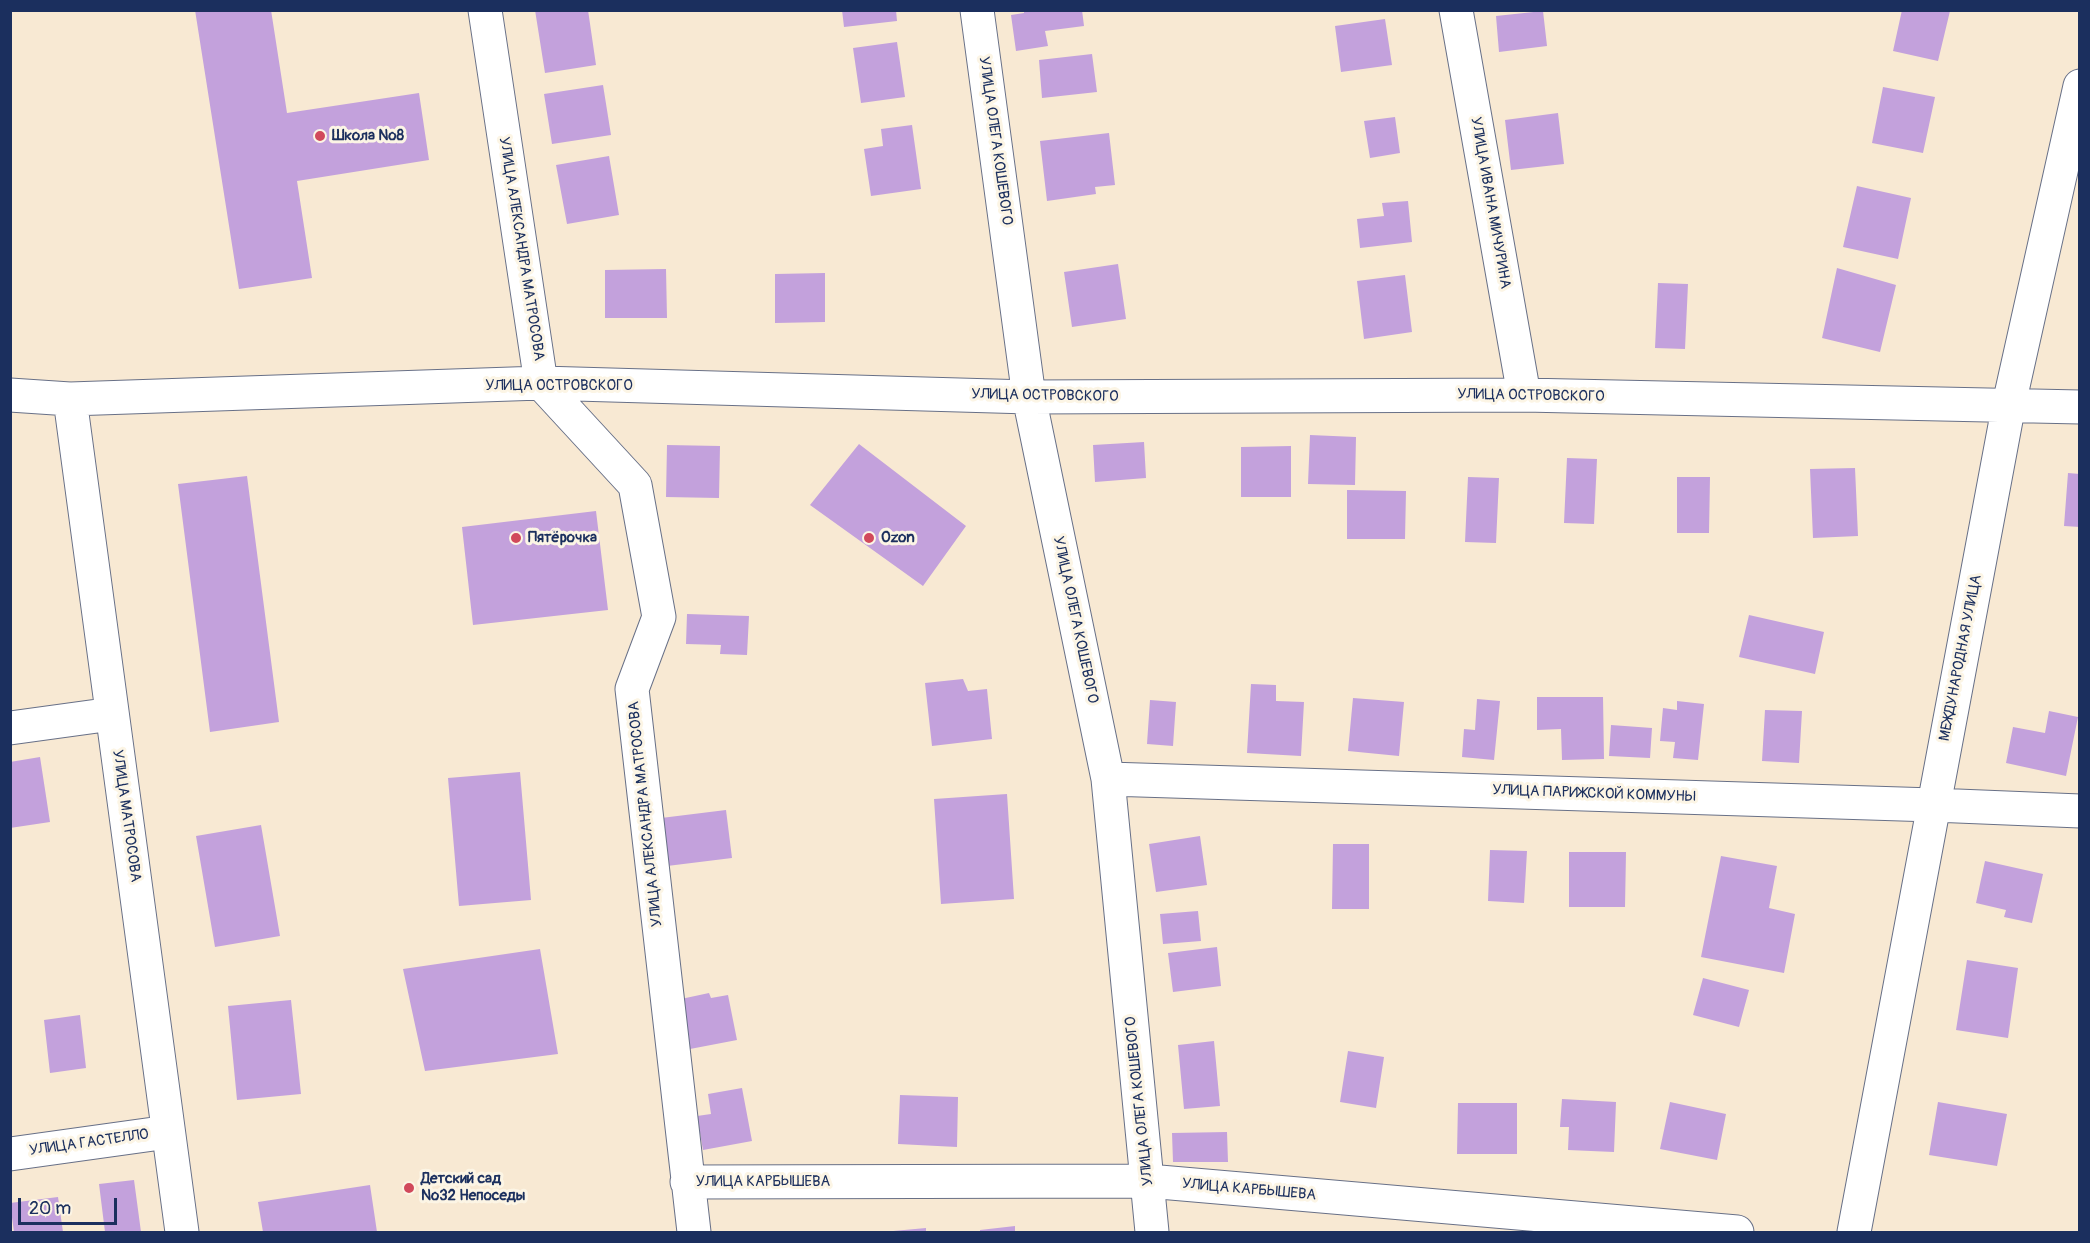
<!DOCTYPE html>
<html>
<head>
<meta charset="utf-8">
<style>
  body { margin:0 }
  #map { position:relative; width:2090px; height:1243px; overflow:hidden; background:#f8e9d3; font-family:Pangolin,sans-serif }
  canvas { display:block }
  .frame { position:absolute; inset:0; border:12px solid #1b2f5e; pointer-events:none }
  .scale { position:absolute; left:18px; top:1198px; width:99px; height:27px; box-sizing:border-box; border:3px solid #1b2f5e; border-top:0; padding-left:8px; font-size:18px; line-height:21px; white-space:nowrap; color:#1b2f5e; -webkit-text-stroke:4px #fcf5e5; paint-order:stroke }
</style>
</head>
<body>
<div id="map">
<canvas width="2090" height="1243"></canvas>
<div class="frame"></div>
<div class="scale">20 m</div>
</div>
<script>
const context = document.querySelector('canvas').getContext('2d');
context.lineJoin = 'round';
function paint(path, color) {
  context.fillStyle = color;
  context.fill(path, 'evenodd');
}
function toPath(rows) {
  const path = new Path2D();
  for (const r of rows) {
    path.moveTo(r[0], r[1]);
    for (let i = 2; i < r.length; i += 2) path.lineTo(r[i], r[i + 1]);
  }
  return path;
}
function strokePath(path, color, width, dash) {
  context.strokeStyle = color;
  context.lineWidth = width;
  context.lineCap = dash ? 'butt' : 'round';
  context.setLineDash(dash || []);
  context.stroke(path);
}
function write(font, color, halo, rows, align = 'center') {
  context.font = font + ' Pangolin,sans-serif';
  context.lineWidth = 6;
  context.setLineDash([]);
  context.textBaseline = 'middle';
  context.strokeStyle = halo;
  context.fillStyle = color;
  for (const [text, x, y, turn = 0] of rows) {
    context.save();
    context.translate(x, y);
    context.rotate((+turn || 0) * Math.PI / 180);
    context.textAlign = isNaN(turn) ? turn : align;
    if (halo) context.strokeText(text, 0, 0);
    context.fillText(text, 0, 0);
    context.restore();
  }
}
paint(toPath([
  [195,10,271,10,287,113,419,93,429,160,297,181,312,278,239,289],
  [535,10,588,10,596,65,545,73],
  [842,10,896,10,897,21,844,27],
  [1024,10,1082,10,1084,26,1045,31,1048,46,1016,51,1011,15,1024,13],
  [1902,10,1950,11,1938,61,1893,51],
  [1543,11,1547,46,1499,52,1496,16],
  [1385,19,1392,65,1341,72,1335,26],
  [897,42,905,97,861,103,853,48],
  [1092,54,1097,92,1042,98,1039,60],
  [603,85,611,135,552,144,544,94],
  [1883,87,1935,97,1923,153,1872,143],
  [1558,113,1564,164,1511,170,1505,120],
  [1395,117,1400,153,1370,158,1364,121],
  [912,125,921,189,871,196,864,149,883,146,881,129],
  [1109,133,1115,185,1095,187,1096,194,1047,201,1040,141],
  [609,156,619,215,567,224,556,165],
  [1857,186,1911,198,1898,259,1843,247],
  [1408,201,1412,242,1360,248,1357,219,1384,216,1382,203],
  [1118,264,1126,319,1072,327,1064,272],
  [1837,268,1896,285,1880,352,1822,338],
  [666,269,667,318,605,318,605,270],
  [825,273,825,322,775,323,775,274],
  [1405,275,1412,332,1364,339,1357,281],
  [1658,283,1688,284,1685,349,1655,348],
  [1310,435,1356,437,1355,485,1308,484],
  [1144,442,1146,478,1095,482,1093,445],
  [859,444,966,526,923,586,810,505],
  [667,445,720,446,719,498,666,497],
  [1291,446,1291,497,1241,497,1241,447],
  [1567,458,1597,459,1594,524,1564,523],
  [1855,468,1858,536,1813,538,1810,469],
  [2068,473,2080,474,2080,527,2064,526],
  [247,476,279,722,210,732,178,484],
  [1468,477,1499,478,1496,543,1465,542],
  [1677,477,1710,477,1709,533,1677,533],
  [1347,490,1406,491,1405,539,1347,539],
  [596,511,608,610,473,625,462,527],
  [687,614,749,616,747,655,720,654,721,645,686,644],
  [1749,615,1824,632,1815,674,1739,657],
  [963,679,968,691,987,689,992,739,932,746,925,683],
  [1251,684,1276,685,1276,701,1304,702,1301,756,1247,753],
  [1537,697,1603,697,1604,759,1562,760,1561,729,1537,730],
  [1353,698,1404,702,1399,756,1348,751],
  [1477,699,1500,701,1494,760,1462,757,1464,729,1475,730],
  [1150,700,1176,702,1173,746,1147,744],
  [1677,701,1704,704,1698,760,1673,758,1675,742,1660,741,1663,708,1677,710],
  [1765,710,1802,711,1799,763,1762,761],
  [2049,711,2078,717,2066,776,2006,763,2013,727,2045,733],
  [1611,725,1652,728,1650,758,1609,756],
  [40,757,50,822,10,828,10,762],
  [520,772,531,900,459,906,448,778],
  [1007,794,1014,899,941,904,934,799],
  [726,810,732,858,659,867,653,819],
  [261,825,280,936,215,947,196,836],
  [1200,836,1207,885,1156,892,1149,844],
  [1333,844,1369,844,1369,909,1332,909],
  [1490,850,1527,851,1524,903,1488,901],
  [1569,852,1626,852,1625,907,1569,907],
  [1721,856,1777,866,1769,908,1795,914,1784,973,1701,957],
  [1985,861,2043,874,2032,923,2004,917,2006,910,1976,903],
  [1198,911,1201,941,1163,944,1160,914],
  [1217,947,1221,986,1173,992,1168,953],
  [540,949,558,1054,425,1071,403,969],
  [1967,960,2018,968,2008,1038,1956,1030],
  [1703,978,1749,990,1739,1027,1693,1015],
  [709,993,711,998,728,995,737,1040,690,1049,681,999],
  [291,1000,301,1094,237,1100,228,1006],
  [80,1015,86,1068,50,1073,44,1020],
  [1214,1041,1220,1106,1184,1109,1178,1045],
  [1348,1051,1384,1057,1376,1108,1340,1102],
  [742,1088,752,1141,703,1150,697,1116,711,1114,708,1094],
  [900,1095,958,1097,957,1147,898,1144],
  [1562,1099,1616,1102,1614,1152,1568,1150,1569,1127,1560,1127],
  [1670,1102,1726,1114,1717,1160,1660,1149],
  [1938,1102,2007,1114,1997,1166,1929,1155],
  [1458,1103,1517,1103,1517,1154,1457,1154],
  [1227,1132,1228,1162,1173,1162,1172,1133],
  [134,1180,141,1232,105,1232,99,1184],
  [370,1185,377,1232,263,1232,258,1202],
  [58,1197,63,1232,14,1232,10,1203],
  [1015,1226,1015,1232,980,1232,980,1230],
  [926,1228,926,1232,893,1232,893,1231]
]), '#c3a1dc');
const minor = toPath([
  [485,10,541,383,635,485,659,617,632,689,694,1232],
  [977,10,1029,397,1108,779,1152,1232],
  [1456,10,1524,395],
  [10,395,70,399,541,383,1029,397,1524,395,2080,407],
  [70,399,182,1232],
  [10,728,112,714],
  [1108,779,1933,805,2080,811],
  [10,1154,168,1132],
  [687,1182,1148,1181,1737,1232],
  [1854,1232,2009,404,2080,86]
]);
strokePath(minor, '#687087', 35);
strokePath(minor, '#fff', 33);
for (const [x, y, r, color] of [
  [320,136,6,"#d1495b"],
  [516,538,6,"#d1495b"],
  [869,538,6,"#d1495b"],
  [409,1188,6,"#d1495b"]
]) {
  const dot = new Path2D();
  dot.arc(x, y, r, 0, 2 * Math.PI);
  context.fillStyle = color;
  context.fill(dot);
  strokePath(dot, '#fcf5e5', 2);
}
write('bold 15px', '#1b2f5e', '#fcf5e5', [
  ["Школа №8",332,136],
  ["Пятёрочка",528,538],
  ["Ozon",881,538],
  ["Детский сад",421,1179],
  ["№32 Непоседы",421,1196]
], 'left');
write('15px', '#1b2f5e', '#fcf5e5', [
  ["УЛИЦА ОЛЕГА КОШЕВОГО",995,141,82],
  ["УЛИЦА ИВАНА МИЧУРИНА",1490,203,80],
  ["УЛИЦА АЛЕКСАНДРА МАТРОСОВА",521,249,81],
  ["УЛИЦА ОСТРОВСКОГО",559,386],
  ["УЛИЦА ОСТРОВСКОГО",1045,396,1],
  ["УЛИЦА ОСТРОВСКОГО",1531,396,1],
  ["УЛИЦА ОЛЕГА КОШЕВОГО",1075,620,78],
  ["МЕЖДУНАРОДНАЯ УЛИЦА",1961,658,-79],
  ["УЛИЦА ПАРИЖСКОЙ КОММУНЫ",1594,794,2],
  ["УЛИЦА АЛЕКСАНДРА МАТРОСОВА",646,814,-96],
  ["УЛИЦА МАТРОСОВА",126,816,82],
  ["УЛИЦА ОЛЕГА КОШЕВОГО",1140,1101,-96],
  ["УЛИЦА ГАСТЕЛЛО",89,1143,-8],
  ["УЛИЦА КАРБЫШЕВА",763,1182],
  ["УЛИЦА КАРБЫШЕВА",1249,1190,5]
]);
</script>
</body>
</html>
